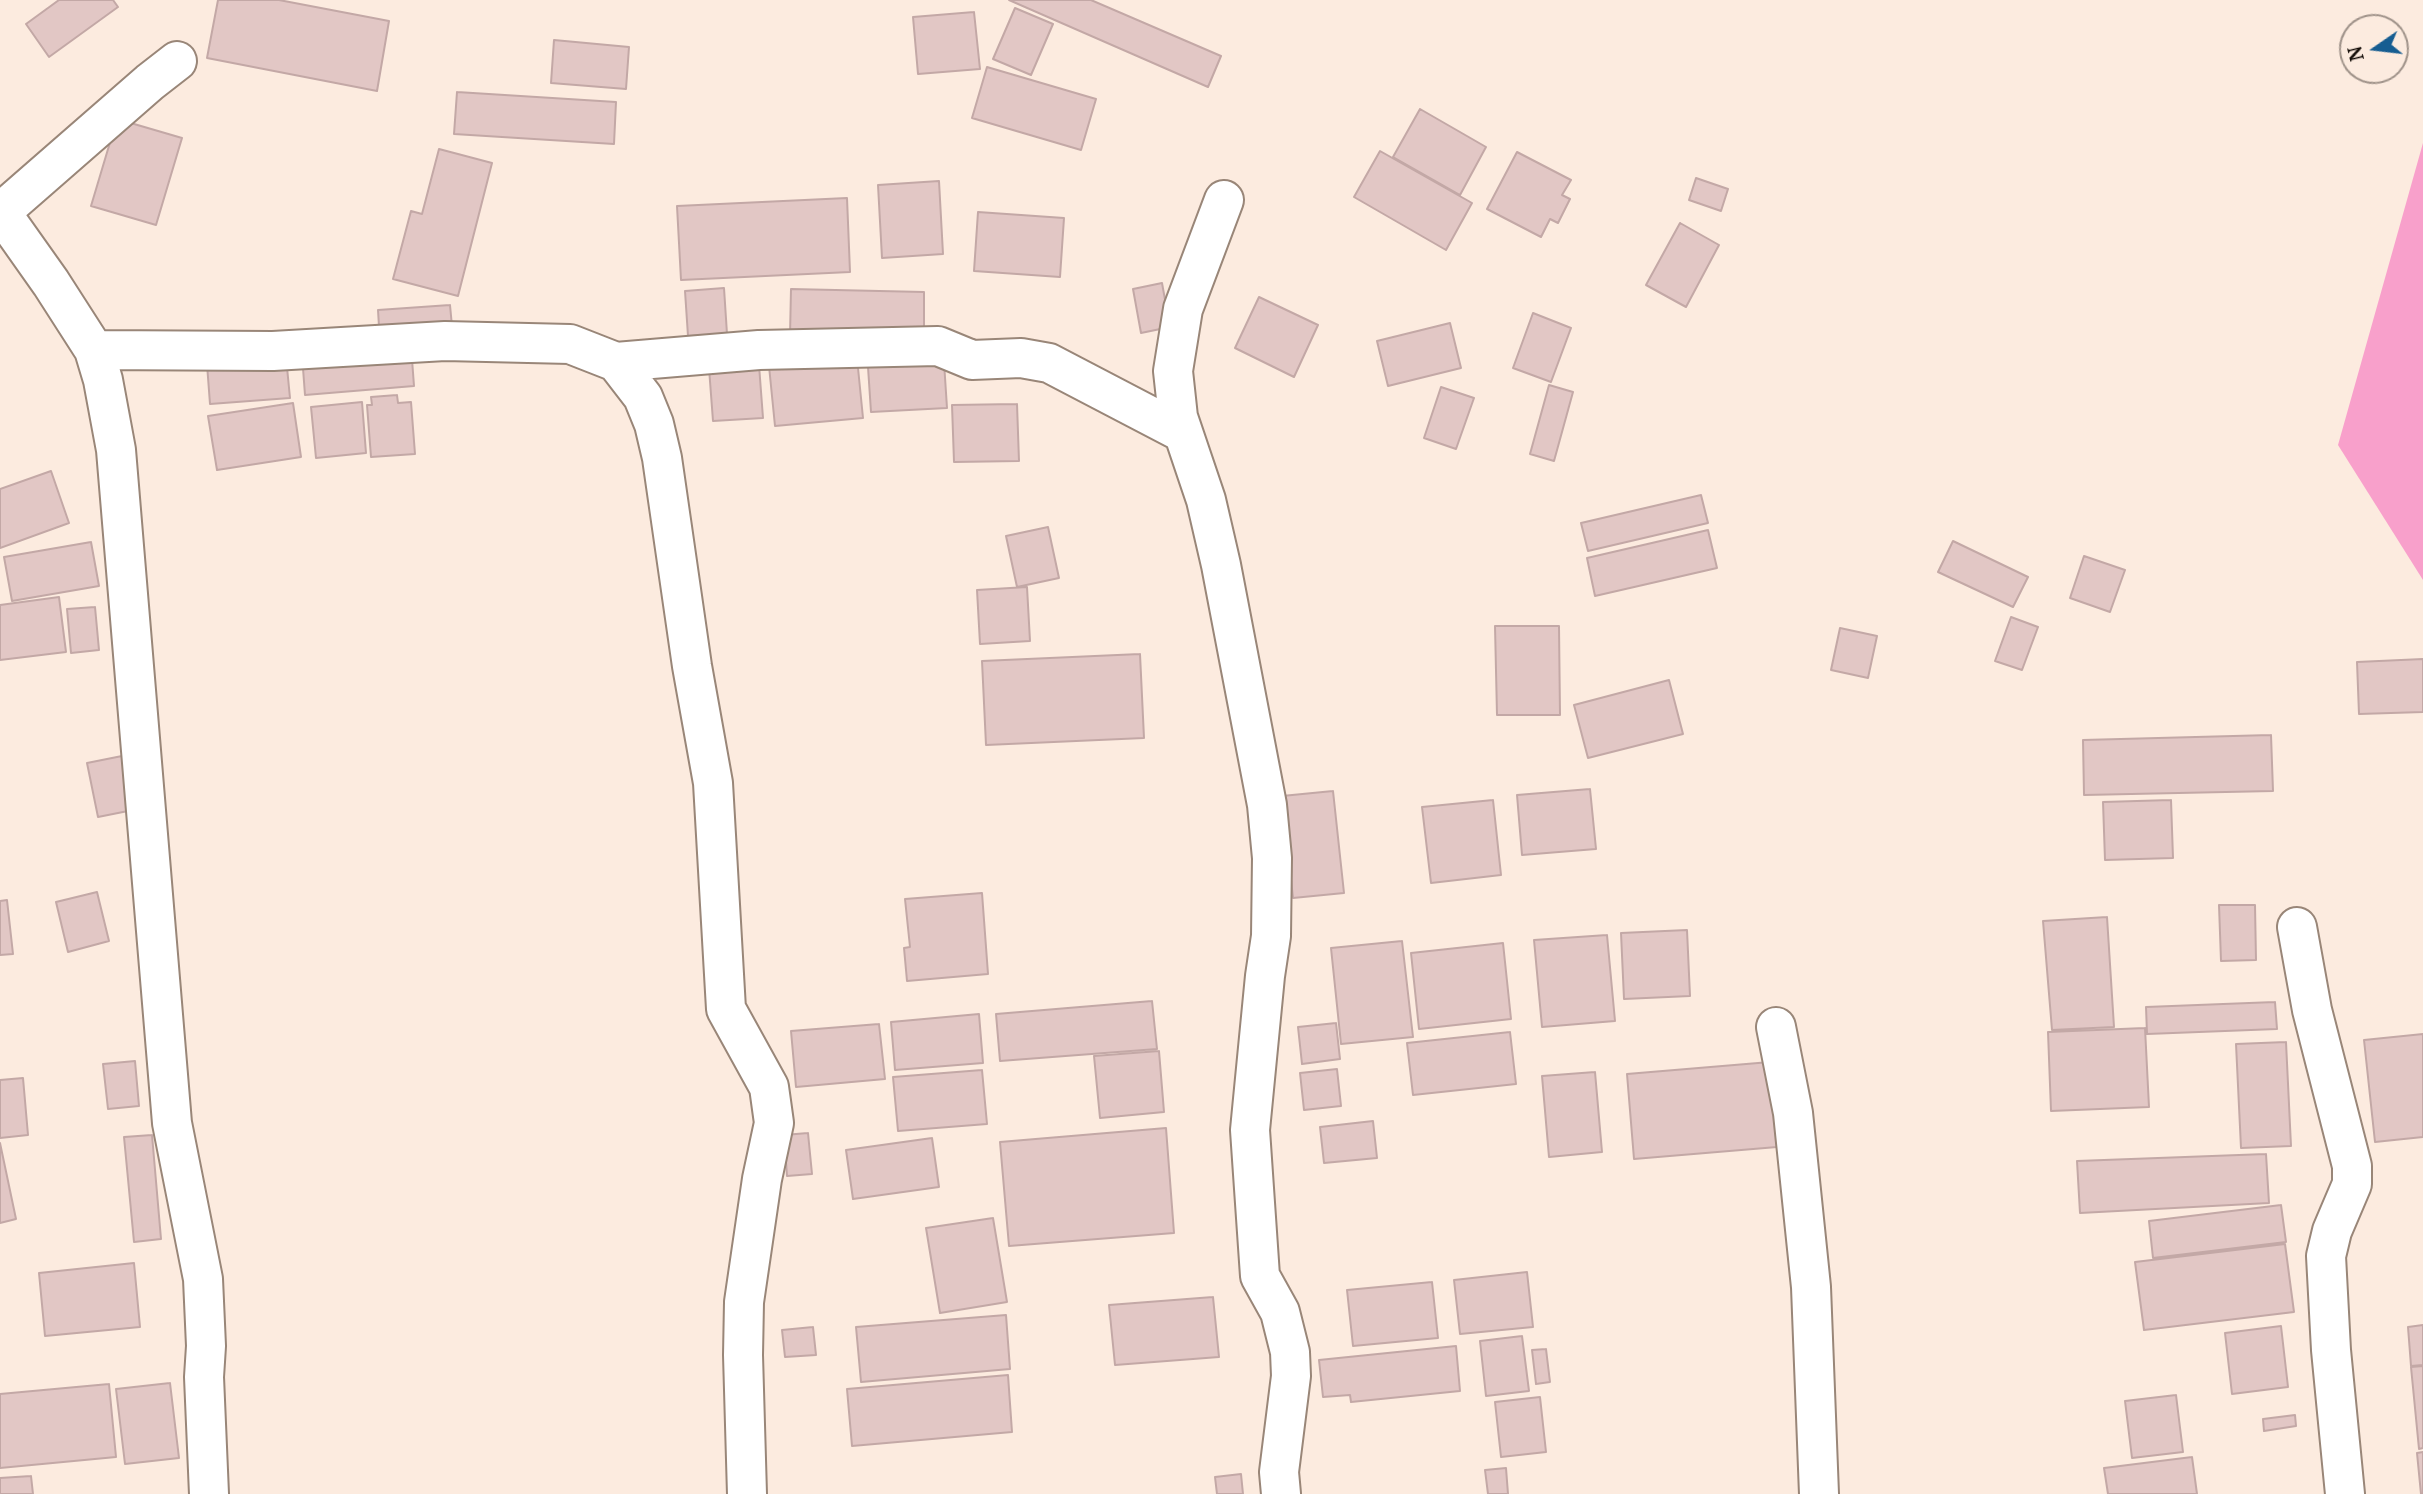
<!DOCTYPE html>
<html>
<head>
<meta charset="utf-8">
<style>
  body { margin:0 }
  #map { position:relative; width:2423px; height:1494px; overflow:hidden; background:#fcebdf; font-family:"PT Serif",serif }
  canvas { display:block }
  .north { position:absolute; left:2339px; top:14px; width:70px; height:70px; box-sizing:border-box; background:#fcebdf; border:2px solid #9f9289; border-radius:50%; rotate:256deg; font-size:19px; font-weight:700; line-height:28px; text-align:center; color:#140d08 }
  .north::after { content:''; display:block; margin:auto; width:24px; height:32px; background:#165d91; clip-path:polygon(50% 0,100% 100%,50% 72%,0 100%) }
</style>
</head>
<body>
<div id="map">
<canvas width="2423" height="1494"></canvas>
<div class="north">N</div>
</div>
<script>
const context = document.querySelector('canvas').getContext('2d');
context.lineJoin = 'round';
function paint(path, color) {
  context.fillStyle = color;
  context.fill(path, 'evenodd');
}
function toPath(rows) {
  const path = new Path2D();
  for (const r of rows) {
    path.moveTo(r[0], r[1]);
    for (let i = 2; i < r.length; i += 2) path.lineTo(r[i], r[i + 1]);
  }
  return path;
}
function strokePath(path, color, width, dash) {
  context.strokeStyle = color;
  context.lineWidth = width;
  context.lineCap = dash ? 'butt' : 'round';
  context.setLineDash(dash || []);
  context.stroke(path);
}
paint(toPath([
  [2423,143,2423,580,2338,445]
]), '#f8a0cb');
const building = toPath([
  [59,0,113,0,118,7,49,57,26,24,59,0],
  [218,0,279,0,389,21,377,91,207,58,218,0],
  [1009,0,1091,0,1221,56,1208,87,1009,0],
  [1015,8,1053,24,1031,75,993,59,1015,8],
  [974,12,980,69,918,74,913,17,974,12],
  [554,40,629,47,626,89,551,83,554,40],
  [987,67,1096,99,1081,150,972,118,987,67],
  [457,92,616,102,614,144,454,134,457,92],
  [1420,109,1486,147,1460,195,1393,157,1420,109],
  [117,119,182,138,156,225,91,206,117,119],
  [439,149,492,163,458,296,393,279,411,211,422,214,439,149],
  [1380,151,1472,203,1446,250,1354,197,1380,151],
  [1517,152,1571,180,1562,195,1570,199,1558,223,1550,219,1541,237,1487,209,1517,152],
  [1696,178,1728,189,1721,211,1689,200,1696,178],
  [939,181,943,254,882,258,878,185,939,181],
  [847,198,850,272,681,280,677,206,847,198],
  [978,212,1064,218,1060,277,974,271,978,212],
  [1680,223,1719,245,1686,307,1646,285,1680,223],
  [1162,283,1170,327,1141,333,1133,289,1162,283],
  [724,288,727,334,688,336,685,291,724,288],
  [791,289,924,292,924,339,790,335,791,289],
  [1259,297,1318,325,1294,377,1235,348,1259,297],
  [450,305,453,337,380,343,378,310,450,305],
  [1533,313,1571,328,1551,382,1513,368,1533,313],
  [1450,323,1461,368,1388,386,1377,341,1450,323],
  [411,346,414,386,305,395,302,355,411,346],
  [286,357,290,398,210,404,207,364,286,357],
  [857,358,863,418,775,426,769,366,857,358],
  [944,362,947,408,871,412,868,367,944,362],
  [759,365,763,418,713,421,709,368,759,365],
  [1549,385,1573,392,1554,461,1530,454,1549,385],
  [1441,387,1474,398,1456,449,1424,438,1441,387],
  [397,395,398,403,411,402,415,454,371,457,367,405,372,405,371,397,397,395],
  [362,402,366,453,316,458,311,407,362,402],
  [293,403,301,457,217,470,208,416,293,403],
  [1017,404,1019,461,954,462,952,405,1017,404],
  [51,471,69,523,0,548,0,489,51,471],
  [1701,495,1708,523,1588,551,1581,523,1701,495],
  [1048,527,1059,578,1017,587,1006,536,1048,527],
  [1708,530,1717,568,1595,596,1587,558,1708,530],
  [1953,541,2028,577,2013,607,1938,572,1953,541],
  [91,542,99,586,12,601,4,557,91,542],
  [2084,556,2125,570,2110,612,2070,598,2084,556],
  [1027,587,1030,641,980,644,977,590,1027,587],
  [59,597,66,652,0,660,0,605,59,597],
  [95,607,99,650,71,653,67,609,95,607],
  [2011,617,2038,627,2022,670,1995,661,2011,617],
  [1495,626,1559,626,1560,715,1497,715,1495,626],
  [1840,628,1877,636,1868,678,1831,670,1840,628],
  [1140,654,1144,738,986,745,982,661,1140,654],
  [2423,659,2423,712,2359,714,2357,662,2423,659],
  [1669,680,1683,734,1588,758,1574,705,1669,680],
  [2271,735,2273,791,2084,795,2083,740,2271,735],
  [122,756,133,810,98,817,87,763,122,756],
  [1590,789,1596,849,1522,855,1517,795,1590,789],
  [1333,791,1344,893,1293,898,1282,796,1333,791],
  [1493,800,1501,875,1431,883,1422,807,1493,800],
  [2171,800,2173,858,2105,860,2103,802,2171,800],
  [97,892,109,941,68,952,56,902,97,892],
  [982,893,988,974,907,981,904,948,910,947,905,899,982,893],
  [7,900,13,954,0,955,0,901,7,900],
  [2219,905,2255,905,2256,960,2221,961,2219,905],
  [2107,917,2114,1027,2052,1030,2043,921,2107,917],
  [1687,930,1690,996,1624,999,1621,933,1687,930],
  [1607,935,1615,1021,1542,1027,1534,940,1607,935],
  [1402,941,1413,1037,1341,1044,1331,948,1402,941],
  [1503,943,1511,1019,1419,1029,1411,953,1503,943],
  [1152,1001,1157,1049,1000,1061,996,1014,1152,1001],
  [2275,1002,2277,1029,2147,1034,2146,1007,2275,1002],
  [979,1014,983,1063,895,1070,891,1022,979,1014],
  [1336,1023,1340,1059,1302,1064,1298,1027,1336,1023],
  [879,1024,885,1079,796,1087,791,1031,879,1024],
  [2145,1028,2149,1107,2051,1111,2048,1032,2145,1028],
  [1510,1032,1516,1084,1413,1095,1407,1043,1510,1032],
  [2423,1034,2423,1137,2375,1142,2364,1040,2423,1034],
  [2286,1042,2291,1146,2241,1148,2236,1044,2286,1042],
  [1159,1051,1164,1112,1100,1118,1094,1056,1159,1051],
  [135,1061,139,1106,108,1109,103,1064,135,1061],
  [1770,1062,1777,1147,1634,1159,1627,1074,1770,1062],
  [1337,1069,1341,1106,1304,1110,1300,1073,1337,1069],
  [982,1070,987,1124,898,1131,893,1077,982,1070],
  [1595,1072,1602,1152,1549,1157,1542,1076,1595,1072],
  [23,1078,28,1135,0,1138,0,1080,23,1078],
  [1373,1121,1377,1158,1324,1163,1320,1127,1373,1121],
  [1166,1128,1174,1233,1009,1246,1000,1142,1166,1128],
  [808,1133,812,1174,787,1176,784,1135,808,1133],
  [152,1135,161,1239,134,1242,124,1137,152,1135],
  [932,1138,939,1187,853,1199,846,1150,932,1138],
  [0,1143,16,1219,0,1223,0,1143],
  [2266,1154,2269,1203,2080,1213,2077,1161,2266,1154],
  [2281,1205,2286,1242,2153,1258,2149,1221,2281,1205],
  [993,1218,1007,1302,940,1313,926,1228,993,1218],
  [2285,1244,2294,1312,2144,1330,2135,1262,2285,1244],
  [134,1263,140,1327,45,1336,39,1273,134,1263],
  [1527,1272,1533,1327,1460,1334,1454,1280,1527,1272],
  [1432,1282,1438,1338,1353,1346,1347,1290,1432,1282],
  [1213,1297,1219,1357,1115,1365,1109,1305,1213,1297],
  [1006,1315,1010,1369,861,1382,856,1327,1006,1315],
  [2423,1325,2423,1365,2411,1366,2408,1327,2423,1325],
  [2281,1326,2288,1387,2232,1394,2225,1333,2281,1326],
  [813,1327,816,1355,785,1357,782,1330,813,1327],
  [1522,1336,1529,1391,1486,1396,1480,1341,1522,1336],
  [1456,1346,1460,1391,1351,1402,1350,1395,1323,1397,1319,1360,1456,1346],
  [1546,1349,1550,1382,1536,1384,1532,1350,1546,1349],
  [2423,1366,2423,1448,2419,1449,2411,1367,2423,1366],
  [1008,1375,1012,1432,852,1446,847,1389,1008,1375],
  [170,1383,179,1458,125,1464,116,1389,170,1383],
  [109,1384,116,1457,0,1468,0,1394,109,1384],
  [2176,1395,2183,1452,2132,1458,2125,1401,2176,1395],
  [1540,1397,1546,1452,1501,1457,1495,1402,1540,1397],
  [2295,1415,2296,1426,2264,1431,2263,1419,2295,1415],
  [2423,1452,2423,1494,2421,1494,2417,1453,2423,1452],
  [2192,1457,2197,1494,2108,1494,2104,1468,2192,1457],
  [1506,1468,1508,1494,1488,1494,1485,1470,1506,1468],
  [1241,1474,1243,1494,1217,1494,1215,1477,1241,1474],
  [31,1476,33,1494,0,1494,0,1478,31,1476]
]);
paint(building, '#e2c7c5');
strokePath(building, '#c3a8a6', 2);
const minor = toPath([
  [1224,200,1183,309,1173,371,1178,417,1206,500,1221,565,1267,805,1272,858,1271,936,1265,976,1250,1130,1260,1276,1280,1312,1290,1352,1291,1376,1279,1472,1281,1494],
  [0,211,51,283,94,350,103,380,116,450,172,1123,203,1279,206,1346,204,1377,209,1494],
  [0,213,150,82,177,61],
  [94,350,273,351,445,341,570,344,616,362,643,397,654,424,662,458,692,666,713,783,726,1009,769,1087,774,1123,762,1179,744,1302,743,1355,747,1494],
  [616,362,759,350,938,346,972,360,1021,358,1049,363,1183,433],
  [2297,927,2312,1010,2352,1166,2352,1184,2332,1231,2326,1256,2331,1350,2345,1494],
  [1776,1027,1793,1113,1811,1287,1819,1494]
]);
strokePath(minor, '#998678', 42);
strokePath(minor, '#fff', 38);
</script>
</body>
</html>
